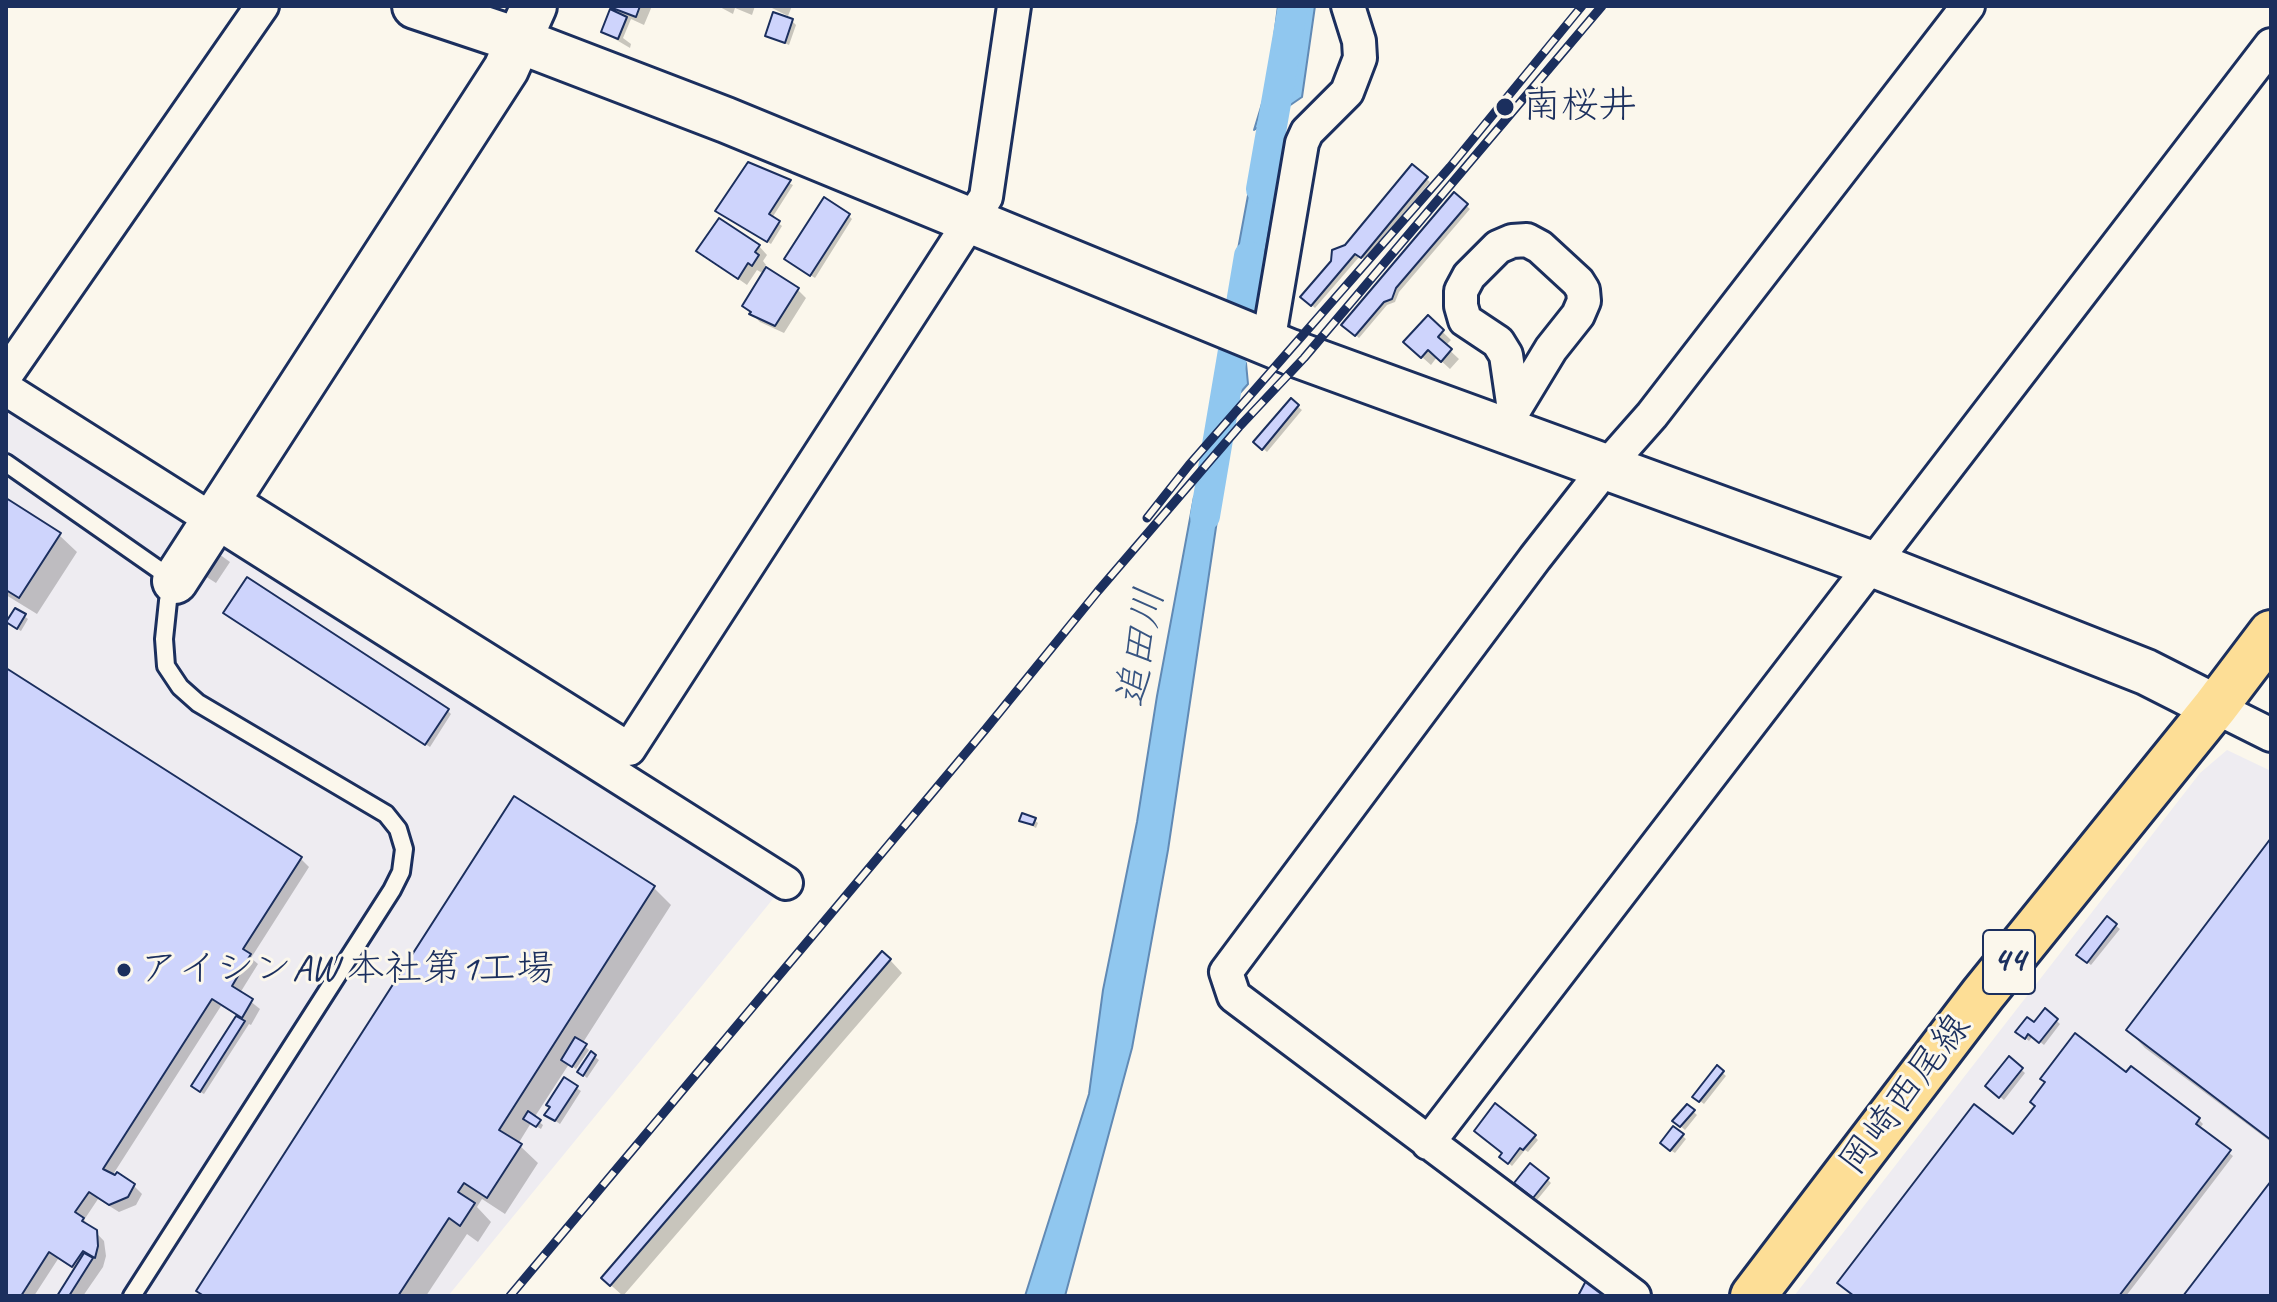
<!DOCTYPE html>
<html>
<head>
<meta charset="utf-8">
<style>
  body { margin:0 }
  #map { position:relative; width:2277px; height:1302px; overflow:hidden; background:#fbf7ec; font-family:Caveat,sans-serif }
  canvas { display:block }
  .frame { position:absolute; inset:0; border:8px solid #1b2f5e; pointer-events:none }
</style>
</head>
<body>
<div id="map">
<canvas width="2277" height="1302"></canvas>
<div class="frame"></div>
</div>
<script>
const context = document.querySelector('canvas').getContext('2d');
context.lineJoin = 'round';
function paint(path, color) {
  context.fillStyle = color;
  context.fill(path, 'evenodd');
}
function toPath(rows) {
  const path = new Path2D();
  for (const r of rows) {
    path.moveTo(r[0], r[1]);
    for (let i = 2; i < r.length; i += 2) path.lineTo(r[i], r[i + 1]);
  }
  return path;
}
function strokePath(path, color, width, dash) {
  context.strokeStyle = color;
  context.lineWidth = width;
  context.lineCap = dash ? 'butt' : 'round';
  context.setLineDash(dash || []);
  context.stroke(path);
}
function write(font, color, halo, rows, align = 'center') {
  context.font = font + ' Caveat,"Klee One",sans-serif';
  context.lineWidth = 6;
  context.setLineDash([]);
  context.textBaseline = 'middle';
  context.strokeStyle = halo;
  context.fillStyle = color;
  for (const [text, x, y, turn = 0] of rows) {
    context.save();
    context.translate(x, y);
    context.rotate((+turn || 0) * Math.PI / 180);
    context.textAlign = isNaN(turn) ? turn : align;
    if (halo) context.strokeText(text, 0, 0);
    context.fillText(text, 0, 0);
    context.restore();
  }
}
paint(toPath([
  [6,406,777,894,448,1296,6,1296],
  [2227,750,2271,771,2271,1296,1794,1296,2200,773]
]), '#eeecf1');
const water = toPath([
  [1278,6,1315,6,1302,97,1254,130,1268,84,1278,6],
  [1286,137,1256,303,1230,292,1255,158,1286,137],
  [1223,359,1246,363,1248,384,1215,421,1223,359],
  [1226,460,1168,850,1132,1048,1065,1296,1025,1296,1089,1094,1103,990,1137,822,1157,696,1194,497,1226,460]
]);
paint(water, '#90c7ef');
strokePath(water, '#618ab5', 2);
paint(toPath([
  [609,6,652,6,644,25,631,19,623,38,631,44,630,48,603,32,612,10],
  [718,6,755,6,752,15,735,8,733,14],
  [768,6,792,6,788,16],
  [792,21,796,25,789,45,768,36],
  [748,164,793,185,772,218,782,226,771,244,721,214],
  [1412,167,1430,182,1365,260,1360,256,1315,308,1303,297],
  [1454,195,1470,209,1399,292,1395,302,1387,305,1359,338,1344,324],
  [848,215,852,219,815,278,790,262],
  [759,246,767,255,763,261,766,265,764,268,797,289,806,298,784,333,760,322,744,306,764,274,757,270,747,285,699,251],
  [1428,318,1451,340,1445,346,1459,359,1450,369,1437,357,1431,365,1414,350],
  [1291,401,1302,410,1267,452,1256,442],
  [6,501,59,535,77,552,37,614,6,595],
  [186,530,230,562,216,583,180,560],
  [24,616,28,619,21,631,12,626],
  [229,617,448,711,451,714,430,747],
  [6,671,301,859,309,867,251,958,258,964,240,993,260,1009,251,1025,249,1024,204,1094,197,1090,194,1086,238,1016,221,1006,112,1176,134,1186,142,1194,136,1205,119,1212,98,1199,84,1220,104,1241,106,1256,103,1267,83,1296,59,1296,75,1270,58,1259,34,1296,6,1296],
  [1021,820,1034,820,1038,823,1036,828],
  [2271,841,2271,1142,2145,1048,2128,1030],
  [654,888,671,905,582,1044,589,1050,576,1069,569,1064,534,1118,543,1125,541,1129,531,1123,518,1144,538,1163,505,1214,482,1199,477,1207,491,1222,478,1242,467,1234,426,1296,204,1296],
  [2107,919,2120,929,2091,965,2082,958],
  [890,960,902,973,623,1296,603,1278],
  [2046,1011,2060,1024,2044,1045,2033,1036,2029,1041,2018,1032,2035,1025],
  [591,1054,599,1060,587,1078,580,1072],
  [2009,1059,2025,1073,2004,1100,1987,1086],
  [1717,1068,1726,1076,1704,1104,1695,1097],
  [2131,1068,2199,1120,2203,1124,2199,1129,2233,1156,2126,1296,1856,1296,2014,1137,2126,1075],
  [564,1080,581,1091,560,1124,551,1118],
  [1688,1107,1697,1115,1685,1130,1675,1121],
  [1674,1129,1686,1139,1675,1153,1666,1147],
  [1534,1136,1538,1140,1528,1152,1525,1150,1512,1166,1502,1157],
  [1547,1179,1551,1183,1537,1200,1520,1186]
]), '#0003');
strokePath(toPath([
  [1261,189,1293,6],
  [1205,516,1249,256]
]), '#90c7ef', 30);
const building = toPath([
  [607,6,640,6,636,17,607,6],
  [610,9,627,17,618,39,601,32,610,9],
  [773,12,793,19,785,43,765,36,773,12],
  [748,162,791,180,769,214,780,221,767,242,715,211,748,162],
  [1412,164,1428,177,1361,258,1355,254,1311,306,1300,297,1331,261,1332,250,1345,245,1412,164],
  [1454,192,1468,204,1396,288,1392,299,1384,302,1355,336,1341,325,1454,192],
  [824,197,850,214,810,276,784,259,824,197],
  [719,218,760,245,755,252,759,255,752,266,748,263,738,279,696,251,719,218],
  [766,267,799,288,775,326,749,314,751,312,742,306,766,267],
  [1428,315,1444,330,1438,337,1452,349,1441,362,1428,350,1421,358,1403,342,1428,315],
  [1291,398,1299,405,1262,450,1253,442,1291,398],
  [6,498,61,533,19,598,6,590,6,498],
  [247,577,449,709,425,745,223,613,247,577],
  [15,608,26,614,17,629,6,622,15,608],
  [6,668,302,857,243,949,251,954,232,986,253,999,242,1018,212,999,103,1169,115,1175,117,1172,135,1184,128,1197,109,1205,89,1192,75,1212,84,1218,82,1221,97,1230,98,1246,95,1258,83,1251,72,1267,49,1252,21,1296,6,1296,6,668],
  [514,796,655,886,499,1130,522,1144,487,1198,464,1183,458,1192,475,1203,460,1226,449,1218,398,1296,204,1296,196,1291,514,796],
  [1022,813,1036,818,1033,825,1019,821,1022,813],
  [2271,838,2271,1140,2126,1030,2271,838],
  [2107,916,2117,924,2087,963,2076,955,2107,916],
  [882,951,891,959,610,1286,601,1278,882,951],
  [2045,1008,2058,1019,2039,1043,2028,1034,2025,1039,2015,1032,2027,1017,2034,1022,2045,1008],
  [236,1016,245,1021,200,1092,191,1086,236,1016],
  [2075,1033,2126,1072,2131,1066,2200,1118,2196,1124,2231,1150,2119,1296,1854,1296,1837,1283,1974,1104,2013,1134,2035,1106,2030,1102,2045,1082,2040,1079,2075,1033],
  [575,1037,587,1044,572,1067,561,1060,575,1037],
  [591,1051,596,1055,583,1076,577,1072,591,1051],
  [2009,1056,2023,1068,1999,1098,1985,1086,2009,1056],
  [1717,1065,1724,1071,1699,1102,1692,1097,1717,1065],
  [564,1077,578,1086,555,1121,544,1115,550,1107,546,1105,564,1077],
  [1495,1103,1536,1135,1523,1150,1520,1148,1508,1164,1499,1157,1502,1153,1474,1131,1495,1103],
  [1687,1104,1695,1110,1680,1127,1672,1121,1687,1104],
  [528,1111,541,1120,536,1127,523,1119,528,1111],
  [1673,1126,1684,1134,1670,1151,1660,1143,1673,1126],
  [1530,1163,1549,1178,1533,1198,1514,1183,1530,1163],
  [2271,1181,2271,1296,2183,1296,2271,1181],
  [84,1253,93,1258,69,1296,57,1296,84,1253],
  [1590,1273,1621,1296,1578,1296,1590,1273]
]);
paint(building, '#ced4fc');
strokePath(building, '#1b2f5e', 2);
const lane = toPath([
  [6,463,175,581,168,601,164,639,166,666,180,687,198,703,386,814,398,829,404,849,401,872,392,890,132,1296]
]);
const street = toPath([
  [1268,343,1302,143,1307,132,1347,92,1360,58,1359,41,1348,6],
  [6,375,262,6],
  [6,389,786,883],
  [1506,429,1514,410,1506,355,1498,342,1465,320,1461,306,1461,291,1469,276,1498,247,1512,241,1527,240,1540,247,1578,282,1583,290,1584,301,1578,315,1551,349,1514,410],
  [229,498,629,749,986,197,1014,6],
  [2215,707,2271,735],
  [1428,1143,2271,45],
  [1634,1296,1234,996,1226,972,1535,558,1607,466,1652,415,1968,6]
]);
const secondary = toPath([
  [415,6,520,41,726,120,1290,352,1872,564,2146,672,2215,707],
  [175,581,506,69,534,6]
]);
const primary = toPath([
  [1753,1296,1983,994,2215,707,2271,633]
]);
strokePath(lane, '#1b2f5e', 22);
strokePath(street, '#1b2f5e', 38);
strokePath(secondary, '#1b2f5e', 50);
strokePath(primary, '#1b2f5e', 50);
strokePath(lane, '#fbf7ec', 16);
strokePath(street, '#fbf7ec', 32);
strokePath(secondary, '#fbf7ec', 44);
strokePath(primary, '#fdde96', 44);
const rail = toPath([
  [1147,518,1189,465,1450,167,1582,6],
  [510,1296,985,730,1098,591,1239,427,1304,358,1602,6]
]);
strokePath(rail, '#1b2f5e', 9);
strokePath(rail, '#fbf7ec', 6, [18]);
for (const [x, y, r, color] of [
  [1505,107,10,"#1b2f5e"],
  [124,970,8,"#1b2f5e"]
]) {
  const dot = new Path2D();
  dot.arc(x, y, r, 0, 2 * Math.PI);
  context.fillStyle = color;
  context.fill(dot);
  strokePath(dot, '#fbf7ec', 3);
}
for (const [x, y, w] of [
  [2009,962,52]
]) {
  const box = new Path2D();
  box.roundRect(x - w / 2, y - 32, w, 64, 6);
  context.fillStyle = '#fbf7ec';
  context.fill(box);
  strokePath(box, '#1b2f5e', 2);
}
write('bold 36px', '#1b2f5e', null, [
  ["44",2009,962]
]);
write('38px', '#1b2f5e', '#fbf7ec', [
  ["南桜井",1523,107],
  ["アイシンAW 本社第1工場",140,970]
], 'left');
write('38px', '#1b2f5e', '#fbf7ec', [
  ["岡崎西尾線",1906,1095,-53]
]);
write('italic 40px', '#385582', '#fbf7ec', [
  ["追田川",1142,648,-80]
]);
</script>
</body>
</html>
